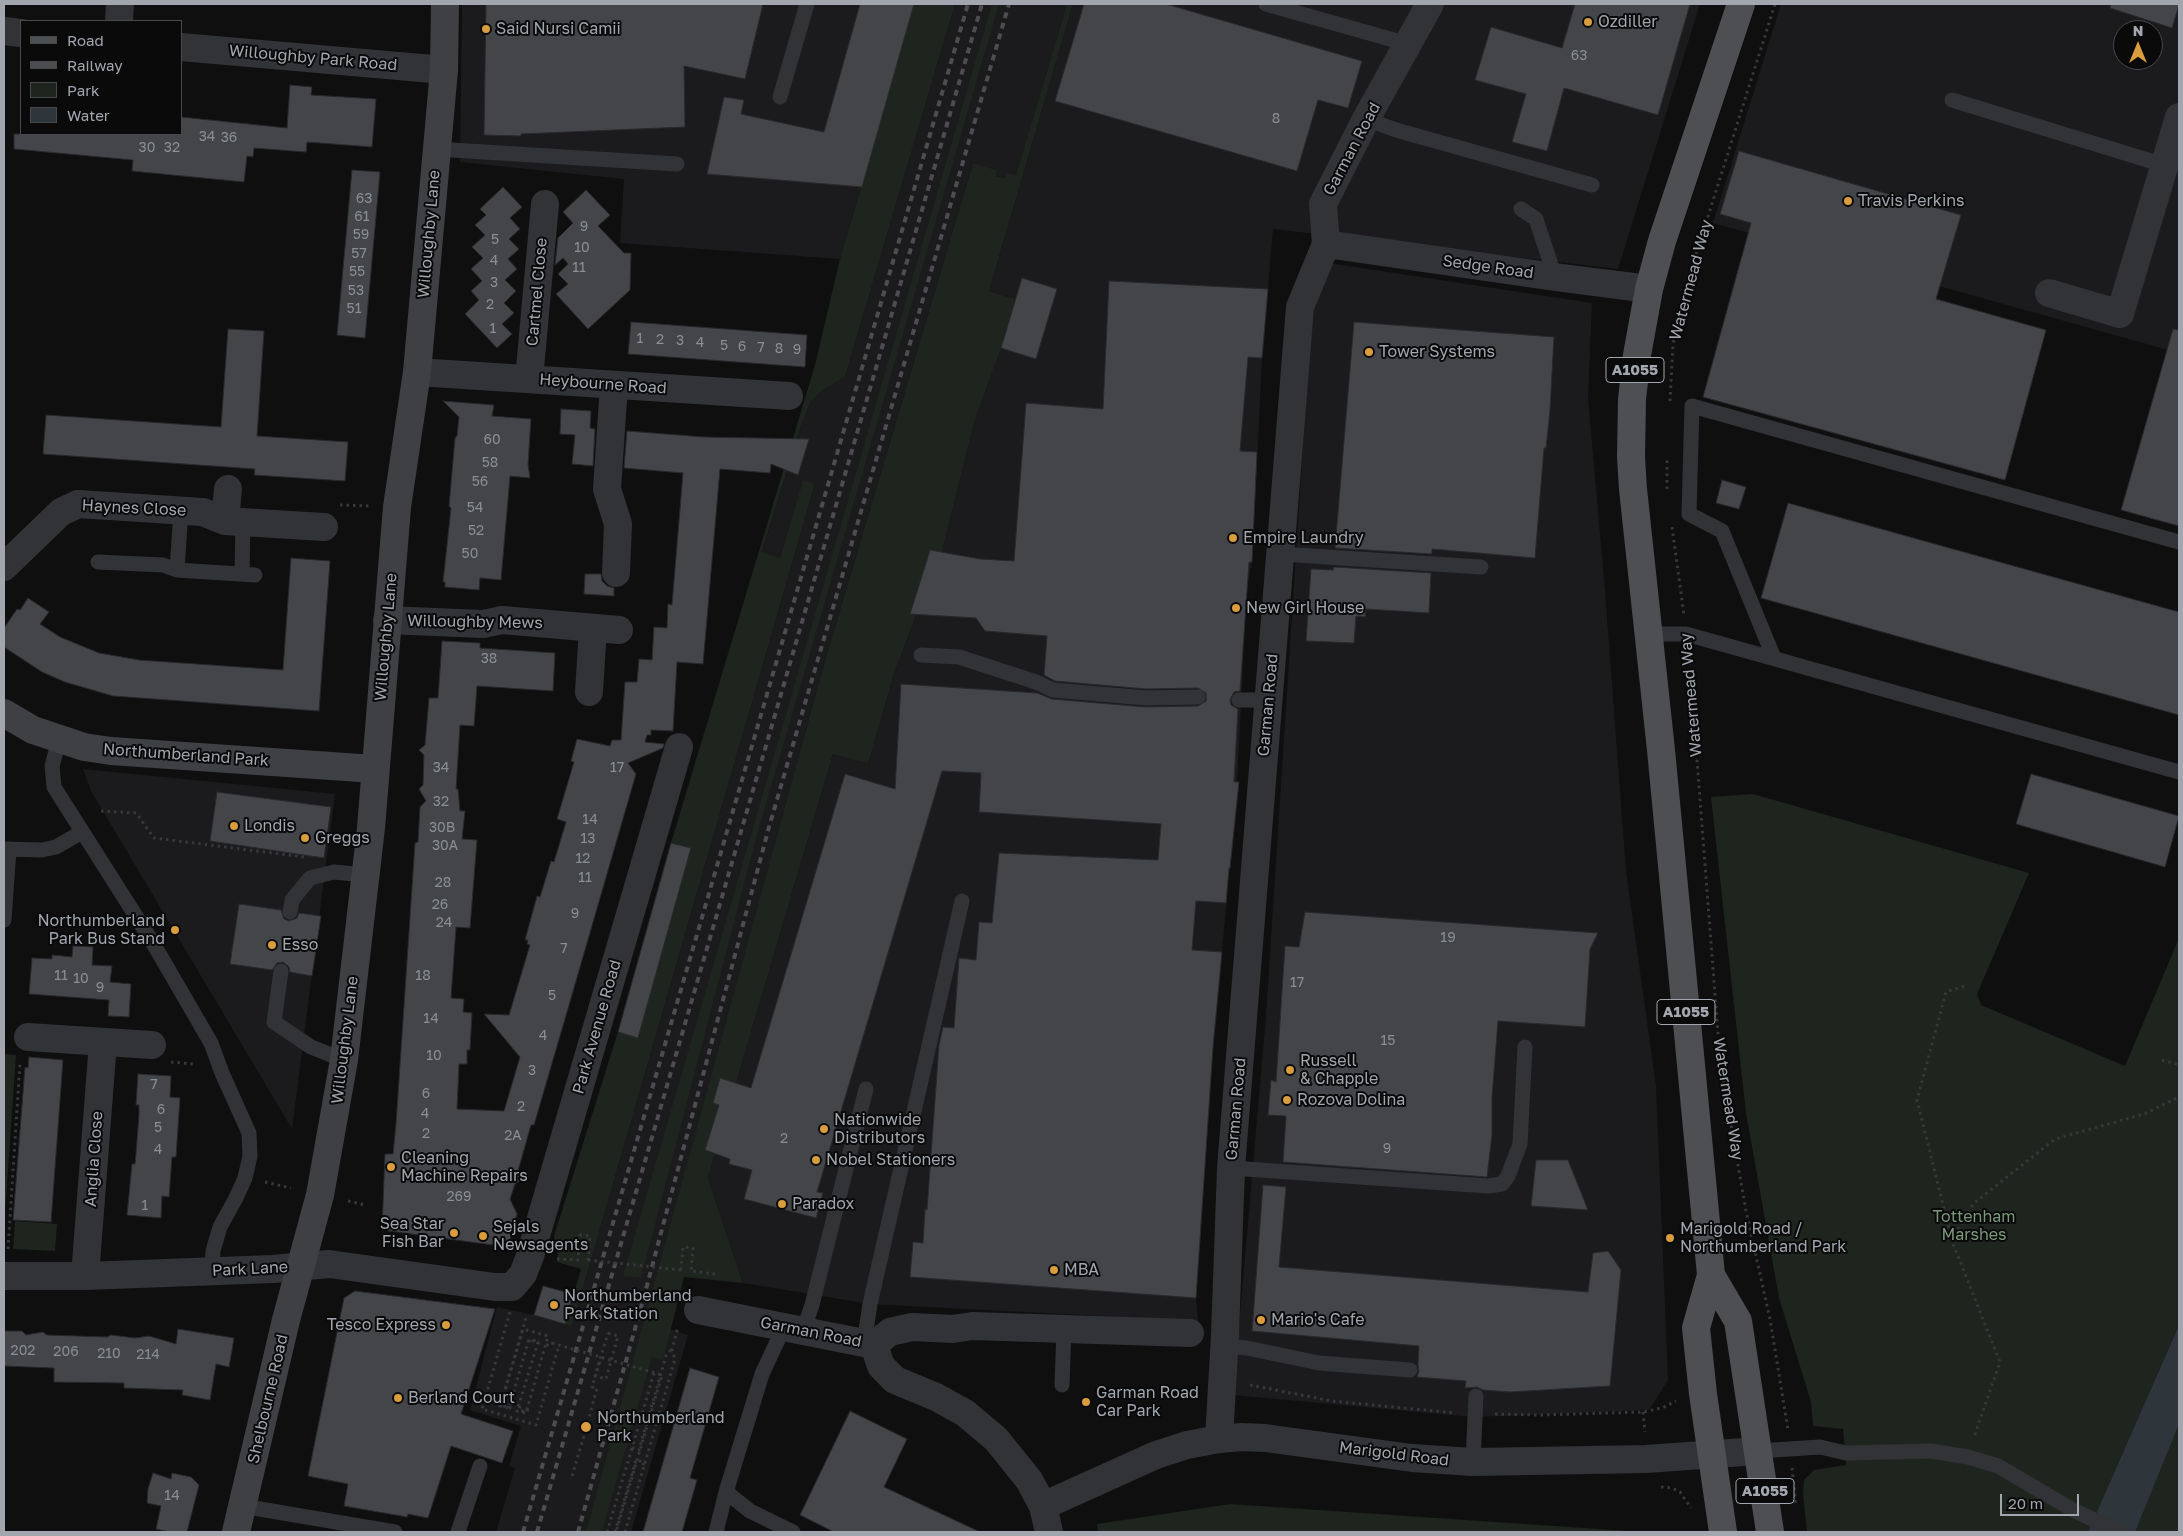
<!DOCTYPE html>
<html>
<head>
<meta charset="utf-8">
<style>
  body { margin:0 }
  #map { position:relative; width:2183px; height:1536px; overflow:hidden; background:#0f0f10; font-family:"Golos Text",sans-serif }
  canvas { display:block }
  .frame { position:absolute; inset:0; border:5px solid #a2a7af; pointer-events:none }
  .legend { position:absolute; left:20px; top:20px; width:162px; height:115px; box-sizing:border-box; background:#0a0a0b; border:1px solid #47494d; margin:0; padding:6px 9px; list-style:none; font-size:15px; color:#a2a7af }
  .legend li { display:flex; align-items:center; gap:10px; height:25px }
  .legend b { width:25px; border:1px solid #47494d }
  .north { position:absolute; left:2113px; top:20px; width:50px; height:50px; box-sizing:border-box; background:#0a0a0b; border:1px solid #47494d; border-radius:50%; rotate:0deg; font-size:14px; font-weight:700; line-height:20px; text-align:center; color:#a2a7af }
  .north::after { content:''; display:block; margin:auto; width:18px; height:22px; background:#d99d3e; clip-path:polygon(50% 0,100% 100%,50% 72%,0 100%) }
  .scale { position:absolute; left:2000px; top:1494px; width:79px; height:22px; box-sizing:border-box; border:2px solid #a2a7af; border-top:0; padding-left:6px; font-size:15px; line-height:18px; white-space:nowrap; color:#a2a7af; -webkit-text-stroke:4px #0a0a0b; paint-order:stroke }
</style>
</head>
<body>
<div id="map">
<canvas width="2183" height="1536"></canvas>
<div class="frame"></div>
<ul class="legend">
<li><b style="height:6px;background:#4d4f53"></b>Road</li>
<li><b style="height:6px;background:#4c4d51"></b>Railway</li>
<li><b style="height:14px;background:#1e241e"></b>Park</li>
<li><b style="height:14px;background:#2e363b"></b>Water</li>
</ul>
<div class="north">N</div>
<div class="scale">20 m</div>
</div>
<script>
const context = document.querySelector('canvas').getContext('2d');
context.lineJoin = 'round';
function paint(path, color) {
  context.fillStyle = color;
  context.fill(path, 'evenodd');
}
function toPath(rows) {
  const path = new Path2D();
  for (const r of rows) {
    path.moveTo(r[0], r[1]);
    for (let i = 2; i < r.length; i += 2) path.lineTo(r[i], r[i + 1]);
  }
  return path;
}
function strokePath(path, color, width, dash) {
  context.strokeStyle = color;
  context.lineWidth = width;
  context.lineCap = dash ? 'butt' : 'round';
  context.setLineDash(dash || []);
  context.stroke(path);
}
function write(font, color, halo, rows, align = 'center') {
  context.font = font + ' "Golos Text",sans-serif';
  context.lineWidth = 4;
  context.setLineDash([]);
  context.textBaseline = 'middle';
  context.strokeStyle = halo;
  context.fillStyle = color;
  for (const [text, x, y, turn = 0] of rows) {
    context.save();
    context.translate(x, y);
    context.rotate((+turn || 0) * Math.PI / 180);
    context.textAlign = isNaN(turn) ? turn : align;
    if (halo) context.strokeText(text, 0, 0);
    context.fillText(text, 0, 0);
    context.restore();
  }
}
paint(toPath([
  [462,4,914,4,840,259,620,243,624,179,460,162],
  [955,4,1067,4,1016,176,1006,178,996,176,997,170,973,163,824,664,636,1352,662,1359,670,1329,688,1335,631,1532,496,1532,515,1468,509,1466,521,1426,470,1410,497,1307,534,1315,543,1286,573,1294,565,1324,572,1326,815,484,803,481,780,558,762,553,801,426,811,401,823,390,845,377],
  [1073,4,1700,4,1618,269,1273,229,1262,358,1252,562,1247,587,1236,804,1213,1047,1196,1298,1198,1321,870,1304,743,1283,708,1178,833,754,868,764,894,674,916,615,910,614,930,550,942,552,975,420,1001,348,1015,299,989,291],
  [1781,4,2179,4,2179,353,1713,223],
  [2123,30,2153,30,2153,60,2123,60],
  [1315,261,1592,303,1588,397,1605,591,1626,871,1656,1086,1668,1380,1649,1410,1473,1417,1233,1395,1266,1016],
  [83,769,335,794,292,1129,91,791]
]), '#1b1b1d');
paint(toPath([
  [914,4,955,4,845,377,823,390,811,401,801,426,762,552,780,558,803,480,815,484,572,1326,565,1324,581,1269,557,1262,558,1254,554,1236,618,1032,638,1037,691,849,671,843,815,365,840,259],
  [992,4,999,4,755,842,641,1278,623,1276],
  [1067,4,1073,4,989,291,1015,299,1001,348,975,420,942,552,930,550,910,614,916,615,894,674,868,764,833,754,708,1178,743,1283,684,1277,663,1360,652,1357,602,1532,586,1532,824,664,973,163,997,170,996,176,1005,178,1007,173,1016,175],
  [1753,794,2029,873,1977,994,1981,1005,2125,1066,2179,938,2179,1325,2088,1532,1807,1532,1803,1494,1804,1480,1814,1470,1846,1465,1843,1429,1813,1426,1811,1402,1779,1298,1746,1113,1711,797],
  [4,1054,16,1055,4,1228],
  [15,1221,57,1224,55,1251,13,1249],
  [2179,1424,2179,1532,2135,1532,2138,1526],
  [1230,1504,1643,1532,1644,1532,1098,1532,1097,1524]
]), '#1e241e');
paint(toPath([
  [2179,1325,2179,1424,2137,1528,2135,1532,2088,1532]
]), '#2e363b');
const building = toPath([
  [486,4,763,4,745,79,684,66,685,127,521,134,521,136,484,135,486,4],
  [860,4,914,4,862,187,707,174,724,97,744,100,741,114,824,132,860,4],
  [1084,4,1166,4,1362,61,1348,108,1318,100,1297,171,1055,101,1084,4],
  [1575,4,1690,4,1658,115,1564,88,1547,151,1512,142,1526,94,1475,80,1491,27,1562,48,1575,4],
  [2111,4,2179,4,2179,5,2172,28,2110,8,2111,4],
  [290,85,312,87,311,95,376,99,372,147,307,142,306,152,254,148,253,157,247,156,244,182,132,171,133,160,14,149,14,134,181,134,181,117,287,128,290,85],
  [1739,151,1961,215,1936,299,2046,330,2005,480,1703,397,1751,223,1720,214,1739,151],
  [352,170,380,172,365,338,337,335,352,170],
  [503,187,522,207,510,218,520,229,509,239,519,249,508,259,517,269,505,280,516,291,504,303,514,313,502,324,512,334,497,348,465,314,479,300,471,291,482,281,471,269,483,258,472,247,485,235,475,225,486,215,480,209,503,187],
  [586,190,610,215,598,226,624,253,631,253,630,290,588,329,556,294,568,284,558,274,568,264,563,258,555,265,558,238,573,223,563,212,586,190],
  [1022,278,1057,289,1036,359,1001,348,1022,278],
  [1109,281,1268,289,1262,358,1248,357,1240,451,1257,452,1252,562,1249,562,1240,691,1234,692,1230,700,1231,705,1238,709,1234,782,1239,782,1230,868,1229,868,1226,903,1196,901,1192,950,1222,952,1213,1047,1196,1298,910,1277,913,1242,923,1243,925,1209,927,1210,939,1045,943,1027,954,1028,959,958,976,960,979,922,992,923,999,853,1158,860,1161,824,979,812,981,773,942,771,817,1192,823,1193,816,1218,744,1199,752,1170,729,1164,730,1159,705,1150,719,1105,713,1103,720,1078,751,1088,845,774,895,789,901,684,1037,693,1052,699,1145,707,1198,706,1206,701,1206,693,1198,688,1146,689,1055,681,1044,675,1047,636,985,631,976,618,910,614,930,550,980,559,1014,561,1026,403,1103,409,1109,281],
  [631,322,807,335,805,367,628,354,631,322],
  [1354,322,1554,337,1550,410,1546,448,1544,448,1535,558,1432,549,1432,554,1335,548,1354,322],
  [228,329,264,331,257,436,348,442,345,481,254,475,255,469,43,454,46,415,221,427,228,329],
  [2173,329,2179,330,2179,526,2121,510,2173,329],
  [443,401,494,405,492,416,531,419,528,464,530,478,510,476,501,580,480,578,479,590,445,587,445,582,443,582,451,508,449,506,455,438,457,436,459,417,443,401],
  [561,409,591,411,590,428,595,429,593,466,572,464,575,435,560,434,561,409],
  [627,431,704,437,809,439,798,475,771,464,770,473,720,469,703,664,677,662,673,731,651,730,651,735,647,735,645,742,664,744,663,748,628,763,636,774,567,1012,534,1125,531,1125,518,1171,529,1176,515,1184,510,1199,517,1214,508,1247,382,1230,385,1154,393,1154,396,1124,415,843,418,842,420,807,426,801,419,789,423,785,424,755,419,750,425,745,429,698,438,698,442,641,480,643,480,648,555,653,553,691,477,686,474,726,460,725,456,789,458,789,460,811,465,811,462,839,477,840,470,928,456,927,451,998,464,999,463,1012,472,1013,470,1050,467,1050,467,1064,459,1064,457,1109,504,1111,520,1057,484,1014,509,1015,530,945,527,944,528,940,525,940,537,896,540,897,551,861,554,862,566,822,557,819,574,762,571,761,577,739,610,746,612,740,621,740,625,682,637,682,639,659,652,660,654,627,667,628,668,604,672,605,683,473,624,468,627,431],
  [1722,480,1746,487,1739,509,1716,503,1722,480],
  [1788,503,2179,612,2179,715,1761,598,1788,503],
  [291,558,330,561,319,711,113,696,65,682,42,672,4,647,4,628,17,609,20,610,28,598,49,612,40,624,60,637,99,653,139,660,283,670,291,558],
  [1334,567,1431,573,1429,613,1366,609,1365,617,1356,616,1354,643,1306,641,1311,569,1333,570,1334,567],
  [585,574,601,574,602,581,607,586,614,588,614,596,584,594,585,574],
  [2031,774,2179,816,2165,867,2016,824,2031,774],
  [217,792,331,807,324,858,210,841,217,792],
  [671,843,691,848,638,1038,618,1032,671,843],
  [239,904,281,910,284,919,289,921,297,918,299,913,321,916,312,976,290,972,289,967,283,962,277,963,272,970,230,964,239,904],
  [1305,912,1598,933,1590,949,1585,1027,1498,1021,1492,1097,1492,1135,1487,1177,1283,1162,1286,1116,1268,1115,1271,1080,1276,1082,1285,946,1299,947,1305,912],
  [73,946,93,947,92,965,112,966,110,982,131,984,129,1017,108,1016,109,1000,29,994,32,958,52,959,52,955,72,957,73,946],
  [29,1057,63,1060,51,1222,13,1220,25,1067,28,1068,29,1057],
  [138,1074,171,1076,170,1097,180,1098,176,1157,172,1157,169,1197,162,1196,161,1218,127,1215,132,1164,135,1164,136,1154,139,1115,139,1105,136,1105,138,1074],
  [1536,1160,1568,1160,1588,1210,1531,1206,1536,1160],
  [1263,1185,1286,1187,1279,1267,1588,1292,1593,1253,1608,1251,1621,1270,1610,1386,1510,1392,1483,1390,1477,1387,1465,1388,1466,1381,1417,1377,1419,1371,1418,1365,1419,1346,1252,1331,1263,1185],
  [543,1286,573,1294,565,1324,534,1315,543,1286],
  [355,1291,495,1309,461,1414,513,1431,502,1463,451,1446,428,1518,408,1514,407,1517,344,1506,348,1484,308,1476,344,1298,355,1291],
  [178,1329,234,1338,229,1367,216,1364,210,1400,182,1395,183,1390,124,1388,124,1383,54,1382,54,1368,4,1366,4,1331,22,1331,26,1335,43,1332,47,1335,107,1337,111,1335,135,1338,149,1336,176,1344,178,1329],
  [690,1368,719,1377,690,1478,697,1480,682,1532,643,1532,690,1368],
  [850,1411,907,1439,884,1487,980,1532,834,1532,800,1515,850,1411],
  [153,1473,171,1479,172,1473,191,1477,199,1485,187,1532,170,1532,156,1529,161,1506,147,1503,148,1489,153,1473]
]);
paint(building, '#434548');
strokePath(building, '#29292c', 1);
strokePath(toPath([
  [1670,401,1673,344,1693,264,1775,4],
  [1667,489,1667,460],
  [340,505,371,506],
  [1672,527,1684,615],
  [1689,656,1718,1034],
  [101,811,136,813,154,838,304,857],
  [1964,986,1946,992,1917,1100,1952,1241,2000,1362,1974,1437],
  [1719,1055,1746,1211,1770,1319,1788,1430],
  [2162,1060,2179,1065],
  [171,1062,193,1064],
  [265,1182,291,1188],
  [348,1201,365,1205],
  [1952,1241,1973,1204,2055,1139,2144,1114,2179,1097],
  [8,1249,20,1063],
  [557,1259,578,1260,580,1235,590,1236,588,1260],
  [681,1270,683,1247,693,1248,691,1271,715,1274],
  [510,1312,482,1409,536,1425,559,1345],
  [608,1333,618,1336,606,1379,595,1376,608,1333],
  [547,1346,548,1343,552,1343],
  [654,1373,632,1448,639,1450,666,1356,671,1350],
  [1250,1385,1331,1401,1456,1413],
  [502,1401,523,1329,548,1336,526,1413,517,1411,538,1342,533,1341,529,1339,509,1408,500,1406,526,1318],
  [1643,1412,1645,1432],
  [1495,1414,1539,1415,1643,1412,1662,1408,1676,1401],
  [1792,1468,1796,1507],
  [572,1476,586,1429],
  [1661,1487,1672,1488,1680,1492,1691,1508],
  [607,1532,632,1448],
  [615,1532,636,1460,644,1462,643,1465],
  [625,1532,675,1359,672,1350,678,1326]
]), '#37383b', 3, [2.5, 4]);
strokePath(toPath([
  [1266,4,1408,44],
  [780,97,807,4],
  [1952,100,2164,165],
  [1366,119,1396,130,1592,185],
  [436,149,677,164],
  [1521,209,1536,219,1555,277],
  [1281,554,1481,567],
  [98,562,163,565,177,570,255,575],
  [177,570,181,510],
  [242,574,243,522],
  [1648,634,1686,634,2179,772],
  [921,655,959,657,1036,682,1053,690,1146,698,1198,697],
  [1774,658,1722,531,1689,514,1692,406,2179,542],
  [1239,700,1269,700],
  [59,740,52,766,54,787,153,943,211,1043,222,1073,249,1133,250,1156,245,1178,236,1198,220,1227,213,1251,212,1271],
  [4,849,42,850,56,847,82,832],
  [290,912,292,900,310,878,334,872,365,875],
  [4,920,9,849],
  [281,971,274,1022,311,1047,344,1060],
  [1231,1168,1488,1186,1502,1184,1508,1176,1520,1144,1525,1047],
  [803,1331,812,1305,866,1089],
  [864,1343,870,1304,962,901],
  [1225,1346,1247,1348,1319,1363,1410,1370],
  [1062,1385,1064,1329],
  [1758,1451,1820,1447,1846,1453,1931,1451,1968,1457,1998,1466,2073,1510,2120,1532],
  [1473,1462,1476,1396],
  [726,1492,750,1511,793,1532],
  [242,1506,395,1532],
  [458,1532,480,1466],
  [716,1532,726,1492,762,1374,784,1327]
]), '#323336', 15);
strokePath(toPath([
  [119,21,120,4],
  [4,31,21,33],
  [181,47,444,70],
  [1326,244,1555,277,1649,289],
  [2049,293,2120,314,2179,117],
  [417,372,789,396],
  [529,379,545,204],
  [614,385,607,489,618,524,616,573],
  [225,521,228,489],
  [4,567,61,512,78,504,203,512,225,521,324,527],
  [387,620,483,624,502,620,619,630],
  [589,692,593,628],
  [28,1037,152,1045],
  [4,1276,85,1276,273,1269,329,1264,495,1287,512,1287,523,1274,530,1256,679,747],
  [85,1276,103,1042],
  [698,1310,874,1345],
  [874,1345,890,1332,912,1327,953,1329,972,1326,1190,1333],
  [874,1345,881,1366,895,1380,936,1397,965,1413,996,1439,1029,1480,1043,1506,1049,1532],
  [1219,1439,1225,1335,1231,1168,1300,307,1326,244,1323,204,1366,119,1430,4],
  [1043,1506,1156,1455,1187,1445,1219,1439,1242,1437,1265,1438,1412,1458,1473,1462,1646,1459,1758,1451]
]), '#323336', 28);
strokePath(toPath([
  [4,713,33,730,84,747,111,751,375,769],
  [236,1532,286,1320,320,1195,344,1060,371,828,397,507,417,372,444,70,445,4]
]), '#3f4044', 28);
strokePath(toPath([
  [1711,1275,1738,1321,1770,1532],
  [1723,1532,1703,1394,1696,1328,1711,1275,1661,750,1633,489,1631,457,1632,399,1637,355,1649,289,1662,241,1741,4]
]), '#4d4f53', 28);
strokePath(toPath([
  [523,1532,968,4],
  [537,1532,982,4],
  [578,1532,645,1293,769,827,1009,4]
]), '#4c4d51', 4, [6, 5]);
strokePath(toPath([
  [588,1260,681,1270],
  [529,1342,530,1339,539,1342,538,1344],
  [552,1343,662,1375,616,1532],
  [502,1401,501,1405,510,1408,511,1403],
  [520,1406,519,1410,527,1412,528,1408],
  [586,1429,597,1388,592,1387,601,1358]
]), '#37383b', 3, [2.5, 4]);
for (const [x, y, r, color] of [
  [1588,22,5,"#d99d3e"],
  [486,29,5,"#d99d3e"],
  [1848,201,5,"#d99d3e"],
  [1369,352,5,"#d99d3e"],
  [1233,538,5,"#d99d3e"],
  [1236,608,5,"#d99d3e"],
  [234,826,5,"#d99d3e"],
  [305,838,5,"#d99d3e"],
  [175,930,5,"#d99d3e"],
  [272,945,5,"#d99d3e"],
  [1290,1070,5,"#d99d3e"],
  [1287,1100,5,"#d99d3e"],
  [824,1129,5,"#d99d3e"],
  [816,1160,5,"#d99d3e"],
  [391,1167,5,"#d99d3e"],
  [782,1204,5,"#d99d3e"],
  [454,1233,5,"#d99d3e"],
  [483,1236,5,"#d99d3e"],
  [1670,1238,5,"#d99d3e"],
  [1054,1270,5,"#d99d3e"],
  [554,1305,5,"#d99d3e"],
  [1261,1320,5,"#d99d3e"],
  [446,1325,5,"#d99d3e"],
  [398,1398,5,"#d99d3e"],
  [1086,1402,5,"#d99d3e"],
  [586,1427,6,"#d99d3e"]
]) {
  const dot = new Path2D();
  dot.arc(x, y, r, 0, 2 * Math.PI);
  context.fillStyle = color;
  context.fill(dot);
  strokePath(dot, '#0a0a0b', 2);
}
write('14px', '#8a8e95', null, [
  ["63",1579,56],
  ["8",1276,119],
  ["34",207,137],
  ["36",229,138],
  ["30",147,148],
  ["32",172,148],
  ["63",364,199],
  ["61",362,217],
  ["9",584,227],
  ["59",361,235],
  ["5",495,240],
  ["10",582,248],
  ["57",359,254],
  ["4",494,261],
  ["11",579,268],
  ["55",357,272],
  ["3",494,283],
  ["53",356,291],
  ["2",490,305],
  ["51",354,309],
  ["1",493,329],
  ["1",640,339],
  ["2",660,340],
  ["3",680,341],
  ["4",700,343],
  ["5",724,346],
  ["6",742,347],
  ["7",761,348],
  ["8",779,349],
  ["9",797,350],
  ["60",492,440],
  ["58",490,463],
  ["56",480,482],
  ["54",475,508],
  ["52",476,531],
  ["50",470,554],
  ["38",489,659],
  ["34",441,768],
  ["17",617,768],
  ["32",441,802],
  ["14",590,820],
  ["30B",442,828],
  ["13",588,839],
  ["30A",445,846],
  ["12",583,859],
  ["11",585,878],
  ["28",443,883],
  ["26",440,905],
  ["9",575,914],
  ["24",444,923],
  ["19",1448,938],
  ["7",564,949],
  ["11",61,976],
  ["18",423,976],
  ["10",81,979],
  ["17",1297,983],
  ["9",100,988],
  ["5",552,996],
  ["14",431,1019],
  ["4",543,1036],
  ["15",1388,1041],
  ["10",434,1056],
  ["3",532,1071],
  ["7",154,1085],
  ["6",426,1094],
  ["2",521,1107],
  ["6",161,1110],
  ["4",425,1114],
  ["5",158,1128],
  ["2",426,1134],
  ["2A",513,1136],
  ["2",784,1139],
  ["9",1387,1149],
  ["4",158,1150],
  ["269",459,1197],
  ["1",145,1206],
  ["202",23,1351],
  ["206",66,1352],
  ["210",109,1354],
  ["214",148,1355],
  ["14",172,1496]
]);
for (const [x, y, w] of [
  [1635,370,58],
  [1686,1012,58],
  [1765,1491,58]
]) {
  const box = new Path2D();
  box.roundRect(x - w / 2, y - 12.5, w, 25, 4);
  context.fillStyle = '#0a0a0b';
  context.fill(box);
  strokePath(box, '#a2a7af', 1);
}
write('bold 15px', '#a2a7af', null, [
  ["A1055",1635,370],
  ["A1055",1686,1012],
  ["A1055",1765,1491]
]);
write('16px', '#a2a7af', '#0a0a0b', [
  ["Ozdiller",1598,22],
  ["Said Nursi Camii",496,29],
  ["Travis Perkins",1858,201],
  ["Tower Systems",1379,352],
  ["Empire Laundry",1243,538],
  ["New Girl House",1246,608],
  ["Londis",244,826],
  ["Greggs",315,838],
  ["Northumberland",165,921,"right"],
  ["Park Bus Stand",165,939,"right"],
  ["Esso",282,945],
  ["Russell",1300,1061],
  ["& Chapple",1300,1079],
  ["Rozova Dolina",1297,1100],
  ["Nationwide",834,1120],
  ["Distributors",834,1138],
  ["Cleaning",401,1158],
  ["Machine Repairs",401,1176],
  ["Nobel Stationers",826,1160],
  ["Paradox",792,1204],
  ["Sea Star",444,1224,"right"],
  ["Fish Bar",444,1242,"right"],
  ["Sejals",493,1227],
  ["Newsagents",493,1245],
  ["Marigold Road /",1680,1229],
  ["Northumberland Park",1680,1247],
  ["MBA",1064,1270],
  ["Northumberland",564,1296],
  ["Park Station",564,1314],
  ["Mario's Cafe",1271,1320],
  ["Tesco Express",436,1325,"right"],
  ["Garman Road",1096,1393],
  ["Car Park",1096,1411],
  ["Berland Court",408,1398],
  ["Northumberland",597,1418],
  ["Park",597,1436]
], 'left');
write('16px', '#a2a7af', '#0a0a0b', [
  ["Willoughby Park Road",313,58,5],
  ["Garman Road",1352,149,-62],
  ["Willoughby Lane",429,234,-85],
  ["Sedge Road",1488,267,8],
  ["Watermead Way",1691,280,-75],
  ["Cartmel Close",537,292,-85],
  ["Heybourne Road",603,384,4],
  ["Haynes Close",134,508,3],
  ["Willoughby Mews",475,622,1],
  ["Willoughby Lane",386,637,-85],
  ["Watermead Way",1691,695,-95],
  ["Garman Road",1268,705,-85],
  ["Northumberland Park",186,755,4],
  ["Park Avenue Road",597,1027,-74],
  ["Willoughby Lane",345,1040,-83],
  ["Watermead Way",1728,1099,81],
  ["Garman Road",1236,1109,-85],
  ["Anglia Close",94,1159,-86],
  ["Park Lane",250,1269,-3],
  ["Garman Road",811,1332,11],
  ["Shelbourne Road",268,1399,-77],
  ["Marigold Road",1394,1454,7]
]);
write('16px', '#7b987b', '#0a0a0b', [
  ["Tottenham",1974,1217],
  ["Marshes",1974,1235]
]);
</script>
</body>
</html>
